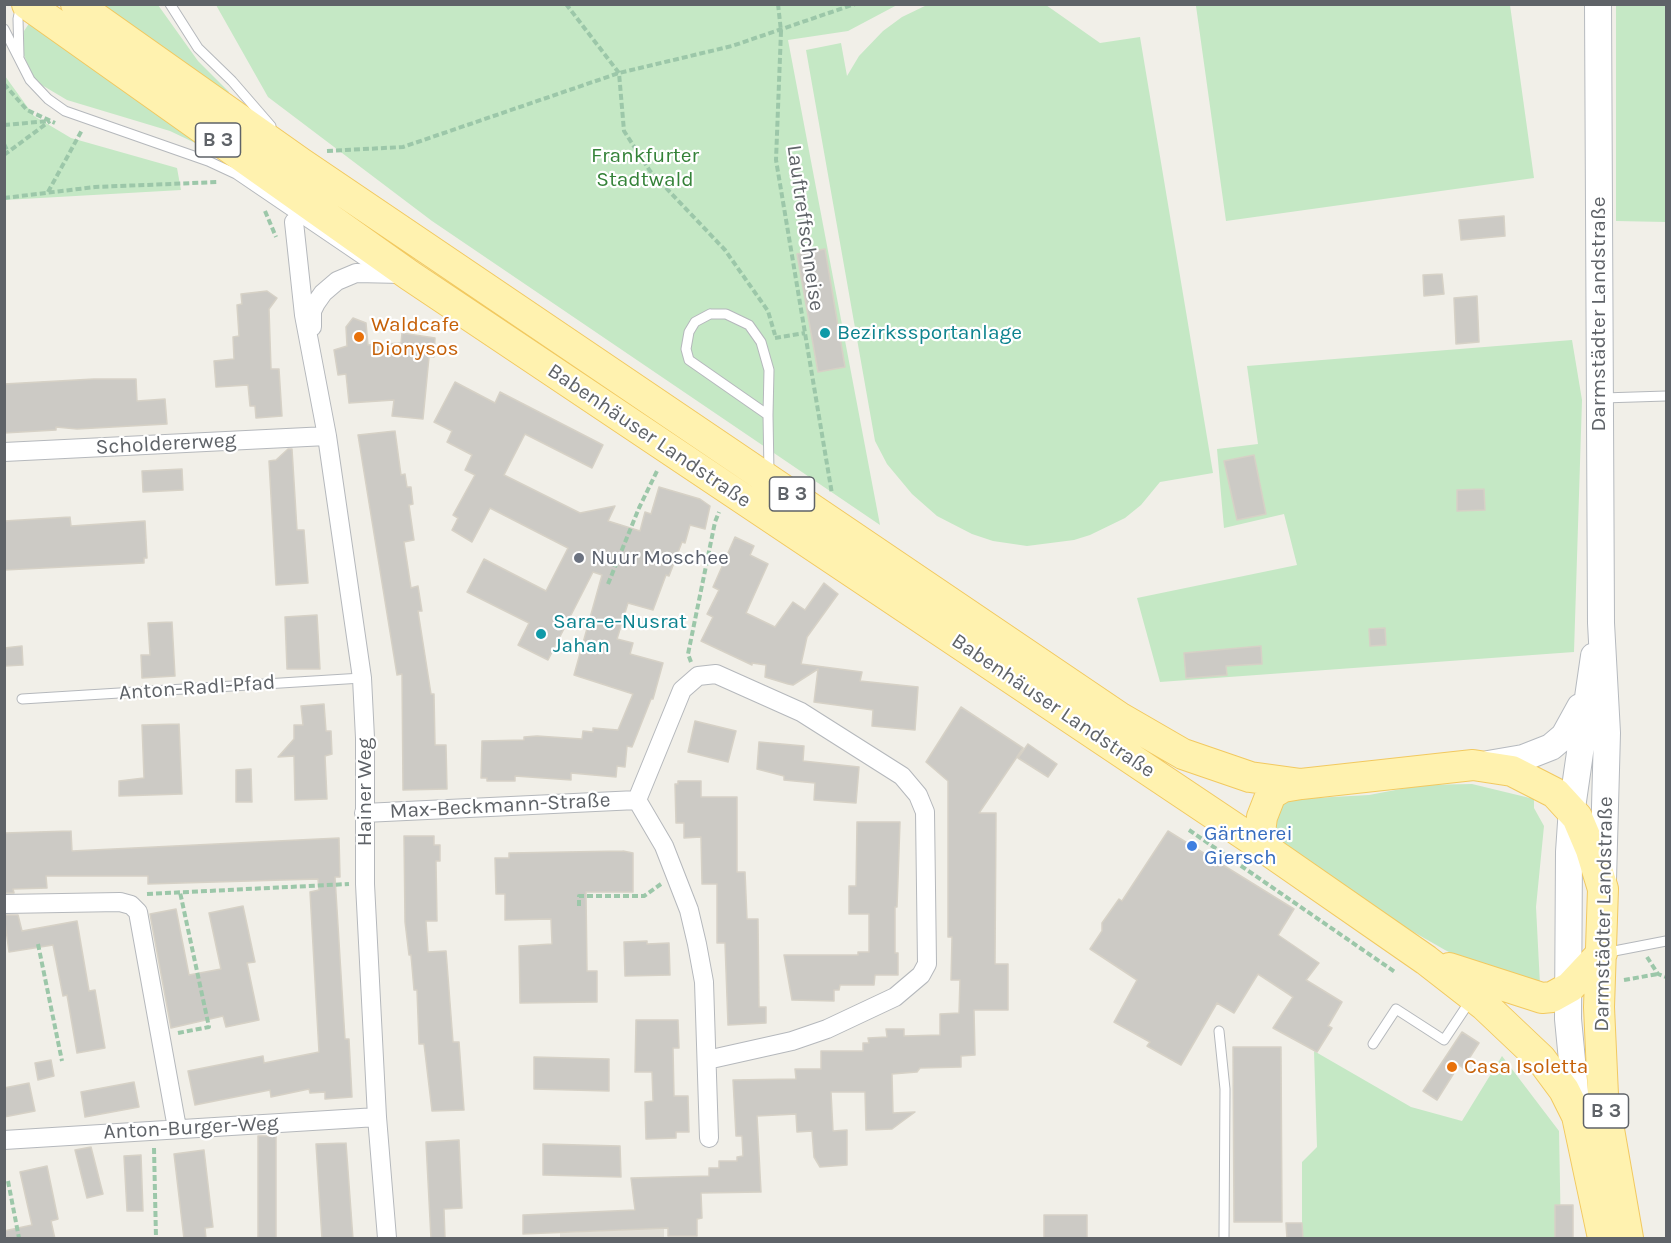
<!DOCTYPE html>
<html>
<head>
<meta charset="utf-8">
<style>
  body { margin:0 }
  #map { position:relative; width:1671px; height:1243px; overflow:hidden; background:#f1efe8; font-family:Karla,sans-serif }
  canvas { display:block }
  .frame { position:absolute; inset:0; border:6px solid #5f6368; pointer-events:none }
</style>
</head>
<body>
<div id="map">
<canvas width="1671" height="1243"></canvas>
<div class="frame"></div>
</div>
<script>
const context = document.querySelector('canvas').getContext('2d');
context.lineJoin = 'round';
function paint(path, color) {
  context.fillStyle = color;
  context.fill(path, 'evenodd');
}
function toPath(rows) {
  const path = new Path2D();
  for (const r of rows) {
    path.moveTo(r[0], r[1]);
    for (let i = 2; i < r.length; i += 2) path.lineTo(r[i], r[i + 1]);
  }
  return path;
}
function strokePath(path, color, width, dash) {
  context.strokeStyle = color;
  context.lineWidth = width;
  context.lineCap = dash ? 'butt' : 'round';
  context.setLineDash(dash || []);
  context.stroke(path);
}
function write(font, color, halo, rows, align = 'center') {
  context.font = font + ' Karla,sans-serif';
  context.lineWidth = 4.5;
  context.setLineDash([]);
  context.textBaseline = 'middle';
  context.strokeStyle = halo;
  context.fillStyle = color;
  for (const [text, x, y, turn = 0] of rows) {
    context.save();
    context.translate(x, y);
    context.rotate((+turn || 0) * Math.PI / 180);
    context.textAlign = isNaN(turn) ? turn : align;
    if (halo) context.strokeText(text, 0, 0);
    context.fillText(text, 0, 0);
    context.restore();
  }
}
paint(toPath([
  [664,1228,664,1238,560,1238,560,1233]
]), '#e1ded6');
paint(toPath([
  [929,4,1046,5,1100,43,1140,37,1213,473,1160,482,1141,505,1125,518,1090,535,1074,540,1027,546,993,541,972,534,937,516,912,494,887,464,875,441,806,50,841,43,847,76,859,56,883,31,902,17],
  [1206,4,1510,5,1534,178,1226,221,1196,6],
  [94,5,158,5,198,61,229,92,225,97],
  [216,5,897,5,848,31,788,40,880,525,432,221,268,97],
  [1616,5,1666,5,1666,222,1616,221],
  [32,19,210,150,170,131,67,100,35,81,22,51,24,31],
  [5,76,34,116,71,138,177,168,181,190,5,200],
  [1572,340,1582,400,1574,652,1160,682,1137,598,1297,565,1284,514,1224,528,1217,449,1258,444,1247,366],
  [1472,784,1534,799,1534,808,1544,826,1536,907,1540,985,1523,989,1445,950,1356,899,1278,848,1268,826,1279,800,1369,795,1422,785],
  [1314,1051,1411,1107,1462,1121,1502,1056,1559,1131,1561,1238,1302,1238,1302,1162,1317,1147]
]), '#c5e8c5');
const building = toPath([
  [1504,216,1505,236,1461,240,1459,220,1504,216],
  [825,249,845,367,818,372,797,254,825,249],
  [1442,274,1444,294,1424,296,1423,275,1442,274],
  [267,291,277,298,269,309,271,369,279,369,282,416,256,418,255,406,250,406,248,385,216,387,214,361,234,359,233,337,239,336,237,305,242,304,241,294,267,291],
  [1477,296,1479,342,1456,344,1454,298,1477,296],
  [353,318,366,323,368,345,401,343,402,333,435,338,434,357,429,357,423,419,392,416,394,400,349,403,346,374,338,375,334,350,347,346,346,327,353,318],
  [94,379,136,379,137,401,165,399,167,424,77,429,56,427,56,430,4,433,4,384,94,379],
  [455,382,495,403,500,392,603,445,592,468,525,434,504,475,580,513,615,506,608,521,640,531,645,512,651,514,659,487,700,499,710,506,705,529,690,525,685,543,682,542,669,576,666,575,653,610,628,603,617,639,633,643,630,654,663,663,653,699,651,699,632,747,627,746,625,767,617,766,616,777,571,773,571,780,515,776,515,781,487,781,487,778,481,778,482,741,524,740,524,737,537,736,582,739,583,731,593,732,593,728,618,730,633,694,574,675,602,575,593,572,548,660,518,645,529,623,467,592,484,559,546,591,568,548,490,508,472,542,452,530,458,518,453,515,475,475,465,470,472,455,447,442,452,431,434,422,455,382],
  [395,431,401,475,405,474,407,487,411,487,413,504,409,505,414,540,404,542,411,588,418,586,422,611,418,611,431,694,434,694,435,745,446,745,447,789,403,790,402,674,397,675,358,435,395,431],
  [288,449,292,449,297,530,304,530,308,583,276,585,269,461,276,460,288,449],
  [1254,455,1266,514,1237,520,1224,461,1254,455],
  [182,469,183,490,143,492,142,471,182,469],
  [1484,489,1485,510,1457,511,1457,490,1484,489],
  [70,517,71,526,145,521,147,558,144,558,144,563,4,570,4,521,70,517],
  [735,537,754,546,750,555,768,564,746,613,775,627,793,602,805,610,824,583,838,594,807,637,801,664,862,672,860,681,918,687,915,730,872,726,873,710,814,702,818,669,793,685,788,684,765,677,766,665,752,663,752,665,701,641,713,617,707,614,719,590,713,587,735,537],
  [317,615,320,669,287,669,285,617,317,615],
  [172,622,175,676,142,678,141,655,150,655,148,623,172,622],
  [1385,628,1386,645,1370,646,1369,629,1385,628],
  [22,646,23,665,4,666,4,648,22,646],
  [1261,646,1262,664,1226,666,1227,675,1186,678,1184,653,1261,646],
  [324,704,326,731,331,731,332,754,325,756,327,799,295,800,294,756,278,757,294,739,294,725,303,725,301,706,324,704],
  [961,707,1023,748,979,813,996,813,995,964,1008,964,1008,1010,974,1010,975,1055,961,1056,961,1067,920,1068,917,1072,892,1074,893,1113,915,1112,892,1129,866,1130,865,1092,831,1092,833,1131,847,1130,847,1165,820,1167,814,1157,812,1131,797,1132,796,1114,757,1116,761,1192,701,1193,702,1218,697,1219,697,1236,668,1236,668,1228,523,1234,523,1215,635,1210,631,1178,709,1176,709,1168,719,1168,719,1161,737,1161,737,1157,743,1156,742,1136,736,1136,733,1080,796,1079,795,1069,821,1069,821,1051,863,1051,863,1043,869,1043,868,1038,887,1037,886,1029,904,1029,904,1036,940,1035,940,1014,959,1013,960,980,951,980,952,937,948,937,948,781,926,762,961,707],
  [695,721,736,731,728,762,688,752,695,721],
  [179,724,182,794,119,796,119,781,144,778,142,725,179,724],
  [759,742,804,746,803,761,859,767,856,803,814,800,815,783,784,780,784,776,757,769,759,742],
  [1028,744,1057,764,1048,777,1018,758,1028,744],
  [251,769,252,802,236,802,236,770,251,769],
  [678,781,701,781,701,797,737,797,737,872,745,872,747,919,758,919,759,1007,766,1007,766,1023,728,1025,725,943,717,943,717,884,702,884,701,837,684,838,684,823,676,823,675,784,678,784,678,781],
  [857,822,900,822,897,907,895,907,895,953,898,953,898,975,875,975,874,985,840,985,839,990,834,990,834,1001,792,1000,784,955,858,955,858,952,869,952,869,914,849,914,849,886,856,886,857,822],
  [71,831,72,851,339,838,340,877,335,877,345,1039,349,1039,352,1097,325,1099,325,1092,310,1093,309,1089,271,1097,270,1090,195,1105,188,1071,263,1056,264,1063,319,1052,310,892,319,890,318,879,148,884,148,876,46,876,47,888,13,889,14,893,4,893,4,833,71,831],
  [1168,831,1294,909,1278,935,1319,963,1306,980,1342,1002,1328,1026,1332,1028,1317,1052,1273,1028,1293,997,1258,974,1234,1013,1217,1003,1181,1065,1147,1046,1150,1042,1114,1022,1137,980,1090,949,1102,931,1102,923,1119,899,1122,901,1168,831],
  [404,836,434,836,434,845,440,845,440,861,436,861,437,921,426,921,428,952,446,951,453,1042,459,1042,464,1110,432,1111,424,1044,419,1044,417,990,414,990,411,955,409,955,405,922,404,836],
  [623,851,633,853,633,892,586,892,587,971,597,971,597,1002,520,1003,519,946,552,944,551,919,505,920,505,894,496,894,495,858,509,858,509,853,623,851],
  [243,906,255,962,247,963,259,1020,226,1027,223,1016,171,1028,150,914,176,909,189,975,221,969,209,913,243,906],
  [4,915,18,915,22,931,77,921,89,991,95,990,105,1048,77,1053,67,995,63,996,53,945,9,952,4,915],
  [647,941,647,944,669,943,670,975,625,976,624,942,647,941],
  [636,1020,678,1020,679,1048,673,1048,674,1096,688,1096,689,1132,676,1132,676,1138,646,1139,645,1102,653,1101,652,1072,635,1072,636,1020],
  [1462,1032,1479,1043,1463,1068,1459,1065,1437,1100,1423,1091,1462,1032],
  [1233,1047,1281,1047,1282,1222,1234,1222,1233,1047],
  [534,1057,609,1059,609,1091,534,1089,534,1057],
  [51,1060,54,1076,38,1080,35,1063,51,1060],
  [134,1082,139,1107,85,1117,81,1092,134,1082],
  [29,1083,35,1111,4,1117,4,1088,29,1083],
  [258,1136,276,1136,276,1239,258,1239,258,1136],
  [459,1140,462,1208,444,1209,445,1239,431,1239,426,1142,459,1140],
  [346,1143,353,1239,322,1239,316,1144,346,1143],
  [543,1144,620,1146,621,1177,543,1175,543,1144],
  [91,1147,103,1194,87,1198,75,1150,91,1147],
  [204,1150,213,1227,205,1228,206,1239,184,1239,174,1154,204,1150],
  [141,1155,143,1211,127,1211,124,1156,141,1155],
  [47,1166,58,1219,51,1221,55,1239,4,1239,4,1231,32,1225,20,1172,47,1166],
  [1555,1205,1573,1205,1573,1239,1555,1239,1555,1205],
  [1044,1215,1087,1215,1087,1239,1044,1239,1044,1215],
  [1286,1223,1302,1223,1303,1239,1287,1239,1286,1223]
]);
paint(building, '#cccac5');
strokePath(building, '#d6d1c6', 1.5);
const lane = toPath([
  [170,4,198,48,232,81,271,126],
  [4,29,30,80,48,99,65,111,208,161,236,174,367,263],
  [19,56,18,19,21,4],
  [710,314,726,314,749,325,761,342,769,370,768,415,689,360,686,349,689,332,695,322,710,314],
  [1603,398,1666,396],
  [768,415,769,473],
  [22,699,362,678],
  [1604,953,1666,941],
  [1219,1031,1225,1089,1224,1238],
  [1373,1044,1396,1009,1444,1040,1470,1001]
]);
const street = toPath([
  [294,222,304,315,327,436,362,678,365,738,365,884,377,1117,387,1238],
  [312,327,312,311,316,303,323,293,337,281,356,273,402,274],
  [4,452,327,436],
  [637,800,682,690,698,676,716,674,801,712,902,776,918,795,925,812,927,964,921,975,895,997,827,1029,792,1041,707,1060],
  [364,813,637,800,664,846,689,910,697,944,704,982,709,1138],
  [4,904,120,902,131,905,138,912,177,1128],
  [4,1140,377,1117]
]);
const secondary = toPath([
  [1598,4,1601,623,1607,733,1603,880],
  [1488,764,1523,758,1551,747,1564,736,1580,707],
  [1577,1112,1568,1019,1569,852,1572,808,1594,656]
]);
const primary = toPath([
  [27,4,409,275,1266,849,1426,960,1485,1006,1541,1059,1564,1090,1577,1116,1603,1238],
  [76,4,301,163,1119,717,1183,754,1250,777,1301,784,1473,765,1512,771,1555,793,1577,817,1591,850,1603,889,1599,1007,1603,1095,1628,1238],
  [1266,849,1260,832,1262,817,1271,794,1283,787,1301,784],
  [1449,968,1542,998,1552,997,1570,987,1602,953]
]);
strokePath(lane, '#b5b8bc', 11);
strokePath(street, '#b5b8bc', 20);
strokePath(secondary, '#b6babf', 28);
strokePath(primary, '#f2c960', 32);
strokePath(toPath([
  [566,4,619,73,624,131,650,171,725,250,768,311,775,335],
  [778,4,781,31,776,160,832,494],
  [4,84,27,110,55,123],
  [4,125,49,121],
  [4,144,8,152],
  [327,151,403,147,619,73,732,46,855,4],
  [4,155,50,121],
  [48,192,82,130],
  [4,198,95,187,219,182],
  [265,211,276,237],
  [775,338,805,333],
  [608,584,639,508,658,469],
  [691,662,688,654,715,522,719,512],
  [1189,830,1395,972],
  [147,894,349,884],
  [579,906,579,896,644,896,661,884],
  [38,944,62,1061],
  [1647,957,1658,974,1666,977],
  [1624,980,1658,974],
  [178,1033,209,1027,180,892],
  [154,1148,156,1238],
  [8,1181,19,1238]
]), '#9cc7a9', 4, [6, 3]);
strokePath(lane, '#fff', 9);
strokePath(street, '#fff', 18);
strokePath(secondary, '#fff', 26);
strokePath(primary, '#fff2af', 30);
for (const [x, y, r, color] of [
  [825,333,6,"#0f9aa8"],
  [359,337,6,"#e8710a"],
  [579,558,6,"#6b7280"],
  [541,634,6,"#0f9aa8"],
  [1192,846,6,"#3f7fe0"],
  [1452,1067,6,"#e8710a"]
]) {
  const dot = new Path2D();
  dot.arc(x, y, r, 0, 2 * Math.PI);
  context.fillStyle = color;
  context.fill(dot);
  strokePath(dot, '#fff', 2);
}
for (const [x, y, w] of [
  [218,140,45],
  [792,494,45],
  [1606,1111,45]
]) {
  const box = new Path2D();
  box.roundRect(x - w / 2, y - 17, w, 34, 4.5);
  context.fillStyle = '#fff';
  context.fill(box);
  strokePath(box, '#5f6368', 1.5);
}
write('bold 20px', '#5f6368', null, [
  ["B 3",218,140],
  ["B 3",792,494],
  ["B 3",1606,1111]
]);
write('21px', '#348238', '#fff', [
  ["Frankfurter",645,156],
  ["Stadtwald",645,180]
]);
write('21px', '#5f6368', '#fff', [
  ["Lauftreffschneise",805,228,82],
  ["Darmstädter Landstraße",1599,314,-90],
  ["Babenhäuser Landstraße",649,436,34],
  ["Scholdererweg",166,444,-3],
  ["Anton-Radl-Pfad",197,688,-4],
  ["Babenhäuser Landstraße",1053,706,34],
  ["Hainer Weg",365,792,-90],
  ["Max-Beckmann-Straße",500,806,-3],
  ["Darmstädter Landstraße",1604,914,-89],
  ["Anton-Burger-Weg",191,1128,-3]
]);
write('21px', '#c56008', '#fff', [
  ["Waldcafe",371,325],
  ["Dionysos",371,349],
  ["Casa Isoletta",1464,1067]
], 'left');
write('21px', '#0d838f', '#fff', [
  ["Bezirkssportanlage",837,333],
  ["Sara-e-Nusrat",553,622],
  ["Jahan",553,646]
], 'left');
write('21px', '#5b616d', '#fff', [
  ["Nuur Moschee",591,558]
], 'left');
write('21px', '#366cbe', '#fff', [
  ["Gärtnerei",1204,834],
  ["Giersch",1204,858]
], 'left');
</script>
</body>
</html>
